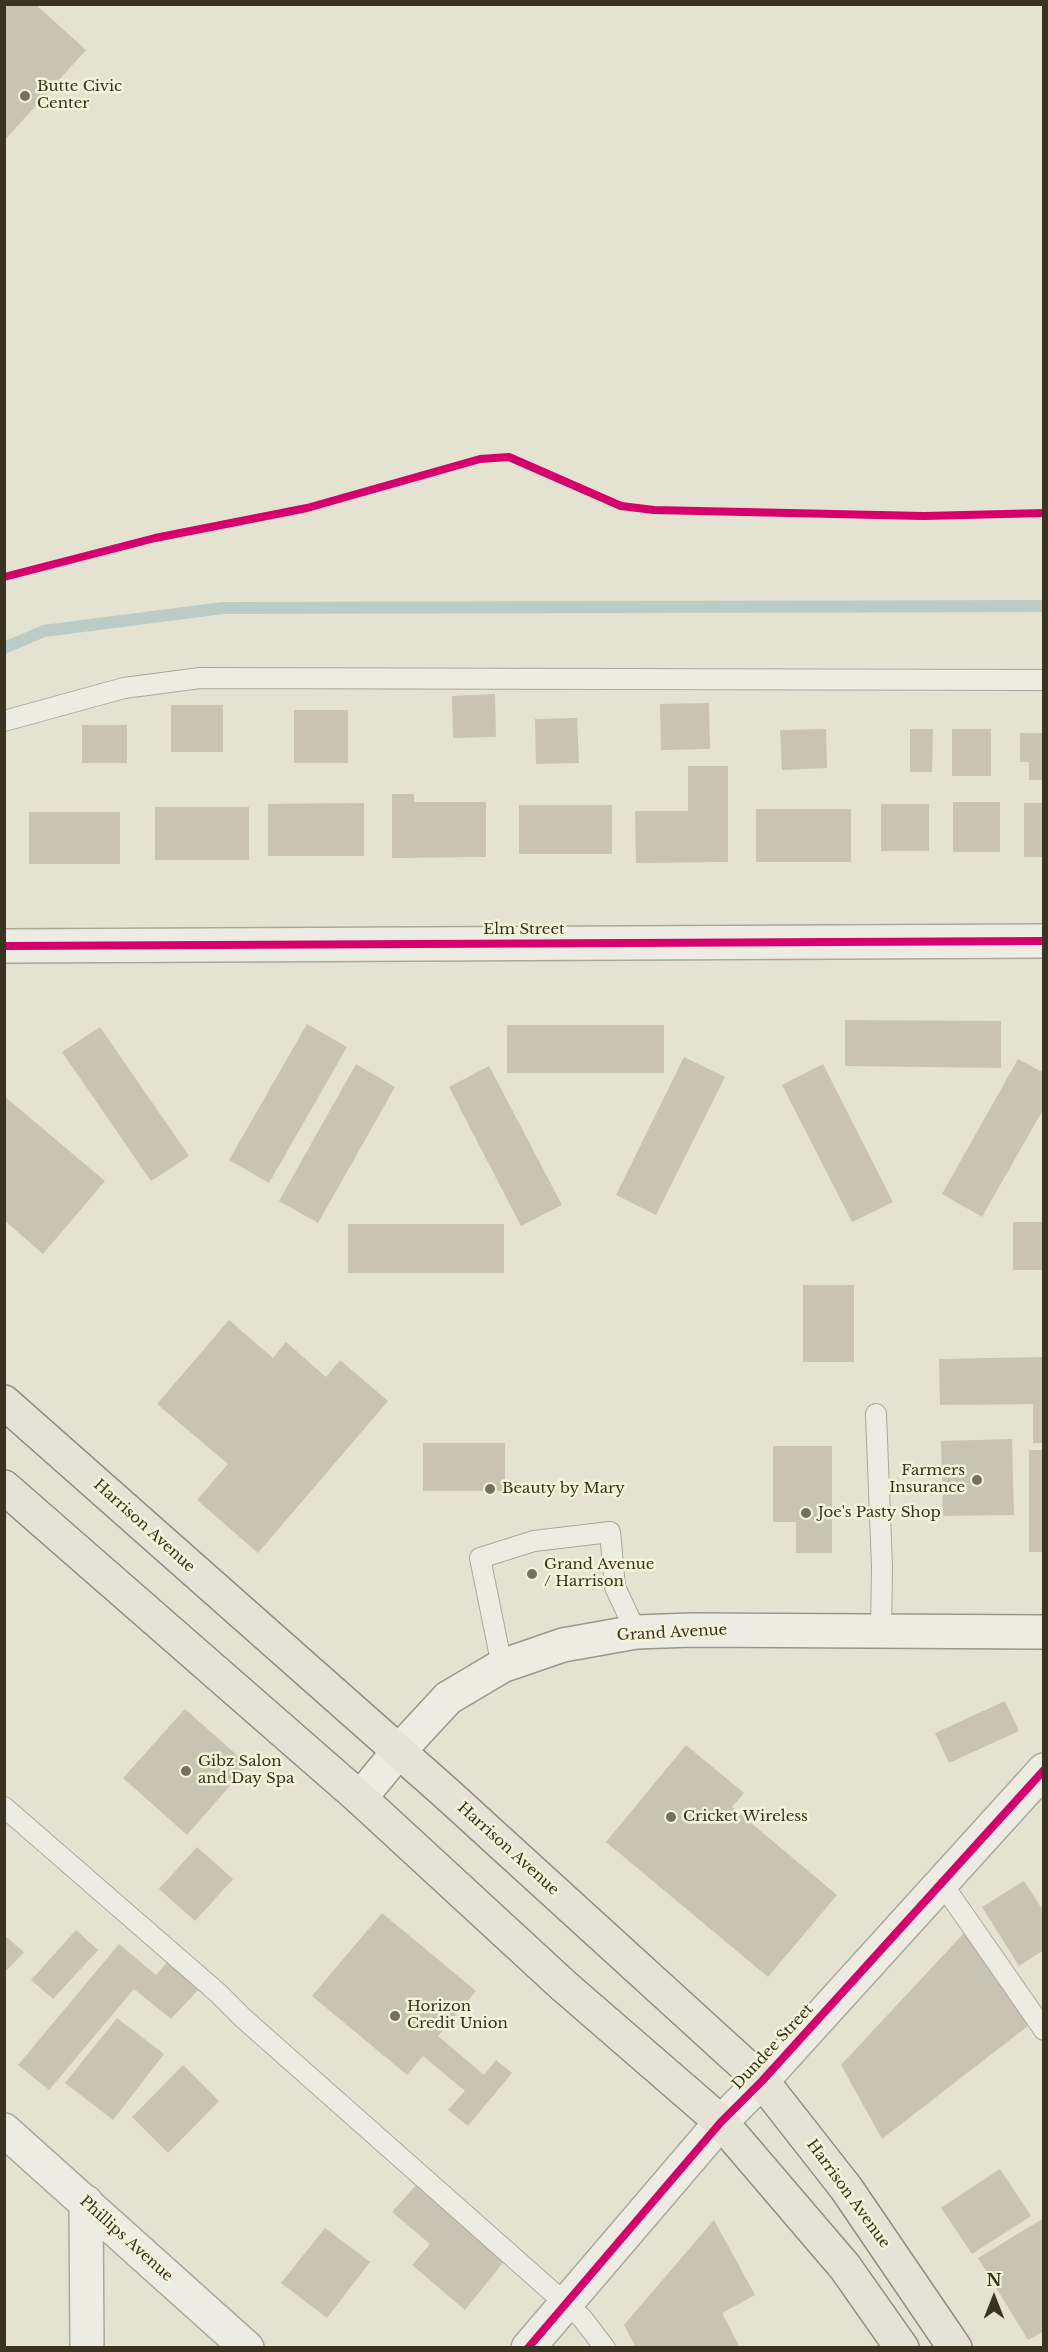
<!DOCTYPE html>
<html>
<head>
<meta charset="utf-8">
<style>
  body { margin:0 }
  #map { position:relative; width:1048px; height:2352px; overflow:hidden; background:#e4e3d2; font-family:"Libre Baskerville",serif }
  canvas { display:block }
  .frame { position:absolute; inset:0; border:6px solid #393322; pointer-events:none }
  .north { position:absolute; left:964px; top:2268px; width:60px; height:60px; -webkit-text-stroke:4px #f4f2d9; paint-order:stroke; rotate:0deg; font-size:16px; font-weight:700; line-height:24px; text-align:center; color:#393322 }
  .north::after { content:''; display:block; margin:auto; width:21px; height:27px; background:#393322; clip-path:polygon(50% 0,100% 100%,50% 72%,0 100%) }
</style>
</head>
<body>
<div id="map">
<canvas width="1048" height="2352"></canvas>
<div class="frame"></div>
<div class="north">N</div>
</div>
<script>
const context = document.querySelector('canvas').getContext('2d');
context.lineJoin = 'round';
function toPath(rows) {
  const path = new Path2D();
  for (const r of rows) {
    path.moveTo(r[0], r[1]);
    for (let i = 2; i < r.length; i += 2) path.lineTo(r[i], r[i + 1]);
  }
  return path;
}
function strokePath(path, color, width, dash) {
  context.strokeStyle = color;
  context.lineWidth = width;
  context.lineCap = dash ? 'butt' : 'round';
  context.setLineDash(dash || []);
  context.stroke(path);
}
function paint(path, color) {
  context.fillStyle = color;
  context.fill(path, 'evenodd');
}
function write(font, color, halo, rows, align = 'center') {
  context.font = font + ' "Libre Baskerville",serif';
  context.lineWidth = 5;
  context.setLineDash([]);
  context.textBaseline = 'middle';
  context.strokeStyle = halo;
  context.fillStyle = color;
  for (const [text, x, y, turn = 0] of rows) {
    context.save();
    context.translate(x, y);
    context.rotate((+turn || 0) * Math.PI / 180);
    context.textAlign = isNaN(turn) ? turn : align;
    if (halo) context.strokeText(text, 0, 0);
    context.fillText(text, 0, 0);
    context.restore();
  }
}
strokePath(toPath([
  [4,648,44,631,223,608,1044,606]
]), '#bbcbc5', 12);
paint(toPath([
  [4,4,35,4,86,50,4,141],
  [495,694,496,737,453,738,452,696],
  [709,703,710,749,661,750,660,704],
  [171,705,223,705,223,752,171,752],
  [294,710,348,710,348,763,294,763],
  [577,718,579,763,536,764,535,719],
  [82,725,127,725,127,763,82,763],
  [826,729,827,768,782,770,780,730],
  [910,729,933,729,932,772,910,772],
  [952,729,991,729,991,776,952,776],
  [1020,733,1044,733,1044,780,1029,780,1029,762,1020,762],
  [688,766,728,766,728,862,636,863,635,811,688,811],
  [392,794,414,794,414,802,486,802,486,857,392,858],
  [953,802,1000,802,1000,852,953,852],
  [364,803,364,856,268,856,268,804],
  [1024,803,1044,803,1044,857,1024,857],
  [881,804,929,804,929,851,881,851],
  [519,805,612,805,612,854,519,854],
  [155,807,249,807,249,860,155,860],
  [756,809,851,809,851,862,756,862],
  [29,812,120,812,120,864,29,864],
  [845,1020,1001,1021,1001,1068,845,1066],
  [307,1024,347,1047,269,1183,229,1160],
  [507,1025,664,1025,664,1073,507,1073],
  [100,1027,189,1156,151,1181,62,1052],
  [684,1057,725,1077,656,1215,616,1195],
  [1018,1059,1044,1073,1044,1108,982,1217,942,1194],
  [356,1064,395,1087,318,1223,279,1201],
  [823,1064,893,1202,852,1222,782,1085],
  [489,1066,562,1205,521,1226,449,1087],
  [4,1096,105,1181,43,1254,4,1220],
  [1013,1222,1044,1222,1044,1270,1013,1270],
  [348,1224,504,1224,504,1273,348,1273],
  [803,1285,854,1285,854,1362,803,1362],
  [229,1320,273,1358,286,1342,326,1377,340,1360,388,1401,258,1553,197,1500,228,1464,157,1404],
  [1044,1357,1044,1443,1033,1443,1033,1404,940,1405,939,1359],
  [1012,1439,1014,1515,943,1516,941,1441],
  [423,1443,505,1443,505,1491,423,1491],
  [773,1446,832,1446,832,1553,796,1553,796,1522,773,1522],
  [1029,1450,1044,1450,1044,1552,1029,1552],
  [1005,1701,1019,1731,949,1763,935,1733],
  [185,1709,248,1765,187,1835,123,1778],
  [686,1745,744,1793,732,1807,837,1895,768,1977,606,1842],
  [197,1847,233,1879,195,1921,159,1889],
  [1024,1881,1044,1912,1044,1950,1019,1966,982,1907],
  [382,1913,476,1991,438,2036,484,2075,496,2060,512,2073,468,2126,448,2110,465,2091,423,2056,407,2075,312,1996],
  [76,1930,98,1950,53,1999,31,1980],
  [964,1933,1033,2022,882,2139,841,2065],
  [4,1935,24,1952,4,1973],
  [119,1944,156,1975,169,1960,201,1987,171,2019,134,1989,49,2090,18,2065],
  [117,2018,164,2054,113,2120,65,2083],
  [183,2065,219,2101,168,2153,132,2117],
  [1000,2169,1031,2216,972,2254,941,2208],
  [416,2185,506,2259,465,2310,412,2265,430,2244,392,2212],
  [1044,2218,1044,2331,1028,2340,978,2258],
  [714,2220,755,2295,722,2313,740,2348,636,2348,624,2325],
  [325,2228,370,2262,327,2318,281,2283]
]), '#c8c3b3');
const service = toPath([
  [4,721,124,688,200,678,1044,680],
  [876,1414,882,1567,881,1632],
  [502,1666,480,1558,534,1541,610,1532,615,1587,636,1632],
  [4,1807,218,1993,243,2018,566,2304,582,2318,605,2348],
  [941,1882,1044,2030]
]);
const minor = toPath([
  [4,946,1044,941],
  [4,2130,247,2348],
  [86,2202,87,2348],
  [528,2348,721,2122,762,2081,1044,1770]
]);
const secondary = toPath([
  [360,1798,398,1752,448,1698,502,1666,563,1645,636,1632,692,1630,1044,1632]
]);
const primary = toPath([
  [4,1402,446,1793,762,2081,846,2188,955,2348],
  [4,1487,360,1798,564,1986,721,2122,845,2267,902,2348]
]);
strokePath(service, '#aaa89a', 22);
strokePath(minor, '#aaa89a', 36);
strokePath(secondary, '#9a978a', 36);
strokePath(primary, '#908d81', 36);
strokePath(service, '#edece2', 20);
strokePath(minor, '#edece2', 33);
strokePath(secondary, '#edece2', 33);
strokePath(primary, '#e5e3d5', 33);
strokePath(toPath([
  [4,577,155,538,307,508,480,459,509,457,621,506,654,510,924,516,1044,513],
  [4,946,1044,941],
  [528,2348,721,2122,762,2081,1044,1770]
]), '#d6006c', 8);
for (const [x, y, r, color] of [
  [25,96,6,"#757160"],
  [977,1480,6,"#757160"],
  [490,1489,6,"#757160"],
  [806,1513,6,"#757160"],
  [532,1574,6,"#757160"],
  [186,1771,6,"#757160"],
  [671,1817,6,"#757160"],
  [395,2016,6,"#757160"]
]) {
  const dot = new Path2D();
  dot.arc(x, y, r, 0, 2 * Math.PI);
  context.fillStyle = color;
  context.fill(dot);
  strokePath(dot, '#f4f2d9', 2);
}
write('15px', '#393322', '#f4f2d9', [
  ["Butte Civic",37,87],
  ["Center",37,104],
  ["Farmers",965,1471,"right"],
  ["Insurance",965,1488,"right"],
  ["Beauty by Mary",502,1489],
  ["Joe's Pasty Shop",818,1513],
  ["Grand Avenue",544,1565],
  ["/ Harrison",544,1582],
  ["Gibz Salon",198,1762],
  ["and Day Spa",198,1779],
  ["Cricket Wireless",683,1817],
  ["Horizon",407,2007],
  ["Credit Union",407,2024]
], 'left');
write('15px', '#393322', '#f4f2d9', [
  ["Elm Street",524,930],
  ["Harrison Avenue",144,1526,42],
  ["Grand Avenue",672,1633,-3],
  ["Harrison Avenue",508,1849,42],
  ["Dundee Street",773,2047,-47],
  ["Harrison Avenue",848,2194,54],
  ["Phillips Avenue",126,2239,42]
]);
</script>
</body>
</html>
